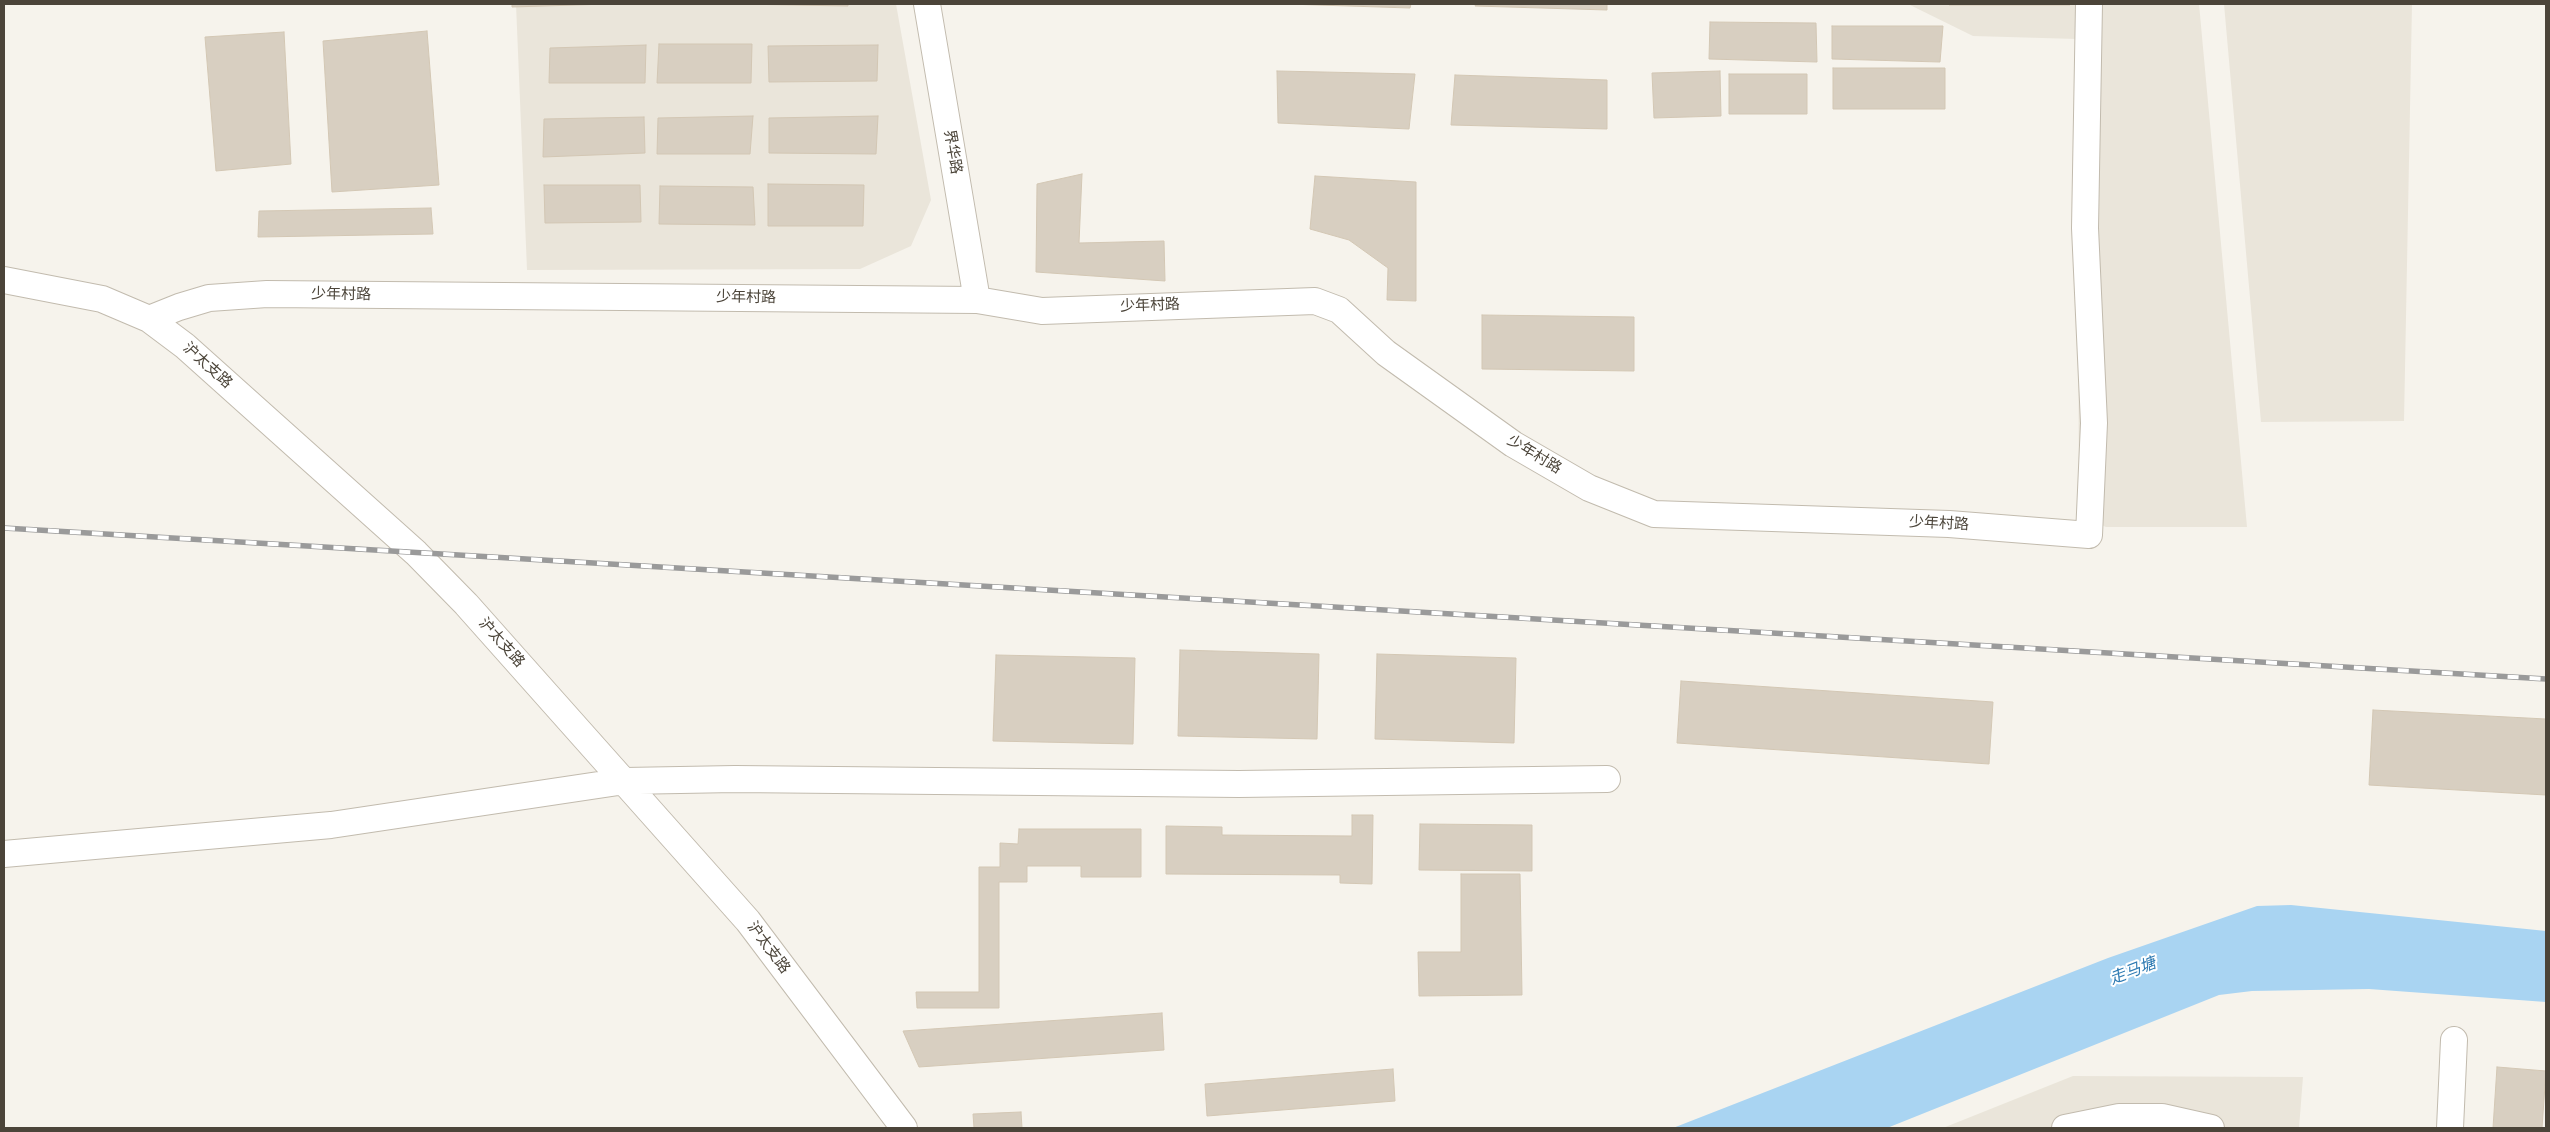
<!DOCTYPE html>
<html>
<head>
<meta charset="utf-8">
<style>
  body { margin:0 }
  #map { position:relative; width:2550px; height:1132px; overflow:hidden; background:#f6f3ec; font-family:Poppins,sans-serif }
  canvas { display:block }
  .frame { position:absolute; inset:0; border:5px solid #4b4439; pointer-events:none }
</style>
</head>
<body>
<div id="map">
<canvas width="2550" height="1132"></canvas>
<div class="frame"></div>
</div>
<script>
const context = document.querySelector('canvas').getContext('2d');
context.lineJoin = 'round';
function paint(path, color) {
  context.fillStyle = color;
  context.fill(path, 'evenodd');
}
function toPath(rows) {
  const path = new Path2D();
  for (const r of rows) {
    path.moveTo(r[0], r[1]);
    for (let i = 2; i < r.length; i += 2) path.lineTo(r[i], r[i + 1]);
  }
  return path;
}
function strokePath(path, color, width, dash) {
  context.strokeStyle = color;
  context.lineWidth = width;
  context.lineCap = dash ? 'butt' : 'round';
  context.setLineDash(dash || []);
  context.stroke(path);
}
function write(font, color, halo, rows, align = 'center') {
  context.font = font + ' Poppins,"Noto Sans SC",sans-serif';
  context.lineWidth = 4;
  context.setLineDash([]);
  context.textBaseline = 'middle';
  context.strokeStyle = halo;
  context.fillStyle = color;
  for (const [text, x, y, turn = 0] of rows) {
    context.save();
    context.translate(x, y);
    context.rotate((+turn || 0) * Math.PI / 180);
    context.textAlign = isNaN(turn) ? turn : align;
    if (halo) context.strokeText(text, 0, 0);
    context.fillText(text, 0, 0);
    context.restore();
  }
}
paint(toPath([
  [516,4,896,4,931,200,911,246,860,269,527,270],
  [1661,4,2199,4,2247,527,2106,527,2079,515,2077,39,1973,36,1910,5],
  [2224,4,2412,4,2404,421,2261,422],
  [2073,1076,2303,1077,2299,1128,1943,1128]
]), '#eae5da');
paint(toPath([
  [2291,905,2546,931,2546,1002,2369,989,2252,991,2219,995,1887,1128,1673,1128,2108,958,2257,906]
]), '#a9d4f2');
const building = toPath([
  [512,4,607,4,512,7,512,4],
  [739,4,848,4,848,6,739,4],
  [1287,4,1411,4,1410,8,1287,4],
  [1476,4,1607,4,1607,10,1475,6,1476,4],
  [1949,4,2070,4,2070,5,1949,5,1949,4],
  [1710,22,1816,23,1817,62,1709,59,1710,22],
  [1832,26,1943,26,1940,62,1832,59,1832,26],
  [427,31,439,185,332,192,323,41,427,31],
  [284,32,291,164,216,171,205,37,284,32],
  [659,44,752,44,751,83,657,83,659,44],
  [646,45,645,83,549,83,550,48,646,45],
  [878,45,877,81,769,82,768,46,878,45],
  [1833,68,1945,68,1945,109,1833,109,1833,68],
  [1277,71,1415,74,1409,129,1278,123,1277,71],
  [1720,71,1721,116,1654,118,1652,73,1720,71],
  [1729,74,1807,74,1807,114,1729,114,1729,74],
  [1455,75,1607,80,1607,129,1451,125,1455,75],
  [753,116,750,154,657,154,658,118,753,116],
  [878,116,876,154,769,153,769,118,878,116],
  [644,117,645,153,543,157,544,119,644,117],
  [1082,174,1079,243,1164,241,1165,281,1036,272,1037,184,1082,174],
  [1315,176,1416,182,1416,301,1387,300,1388,268,1349,240,1310,229,1315,176],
  [768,184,864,185,863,226,768,226,768,184],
  [544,185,640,185,641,222,545,223,544,185],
  [660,186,753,187,755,225,659,224,660,186],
  [431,208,433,234,258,237,259,211,431,208],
  [1482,315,1634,317,1634,371,1482,369,1482,315],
  [1180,650,1319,654,1317,739,1178,736,1180,650],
  [1377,654,1516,658,1514,743,1375,739,1377,654],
  [996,655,1135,658,1133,744,993,741,996,655],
  [1681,681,1993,702,1989,764,1677,743,1681,681],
  [2373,710,2546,719,2546,795,2369,785,2373,710],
  [1352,815,1373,815,1372,884,1340,883,1340,875,1166,874,1166,826,1222,827,1222,835,1352,836,1352,815],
  [1420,824,1532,825,1532,871,1419,870,1420,824],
  [1019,829,1141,829,1141,877,1081,877,1081,866,1027,866,1027,882,999,882,999,1008,917,1008,916,992,979,992,979,867,1000,867,1000,843,1018,844,1019,829],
  [1461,874,1520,874,1522,995,1419,996,1418,952,1461,952,1461,874],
  [1162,1013,1164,1050,919,1067,903,1031,1162,1013],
  [2497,1067,2546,1071,2542,1128,2493,1128,2497,1067],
  [1393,1069,1395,1101,1207,1116,1205,1084,1393,1069],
  [1021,1112,1022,1128,974,1128,973,1114,1021,1112]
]);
paint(building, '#d8cfc1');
strokePath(building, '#d3c7b4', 1);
const minor = toPath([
  [927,4,977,300],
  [4,280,102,299,149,319,185,346,416,553,466,604,748,921,904,1128],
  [149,319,179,307,209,298,267,294,977,300,1042,311,1315,301,1339,310,1386,353,1513,444,1589,488,1654,514,1949,524,2089,535,2094,423,2085,228,2089,4],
  [4,854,331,825,625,781,735,779,1239,784,1607,779],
  [2065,1128,2119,1117,2162,1117,2211,1128],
  [2450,1128,2454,1040]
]);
strokePath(minor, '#c2bbae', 28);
strokePath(minor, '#fff', 26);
const rail = toPath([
  [4,528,2546,679]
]);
strokePath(rail, '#9a9a9a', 5.5);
strokePath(rail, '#fff', 4, [11]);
write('15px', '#4b4439', '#fff', [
  ["界华路",952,152,80],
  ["少年村路",341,295,1],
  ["少年村路",746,298,1],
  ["少年村路",1150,306,-2],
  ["沪太支路",207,366,42],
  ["少年村路",1534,455,31],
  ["少年村路",1939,524,3],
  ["沪太支路",501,643,48],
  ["沪太支路",768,948,53]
]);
write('italic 16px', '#2e7ab2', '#fff', [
  ["走马塘",2133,972,-21]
]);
</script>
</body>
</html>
